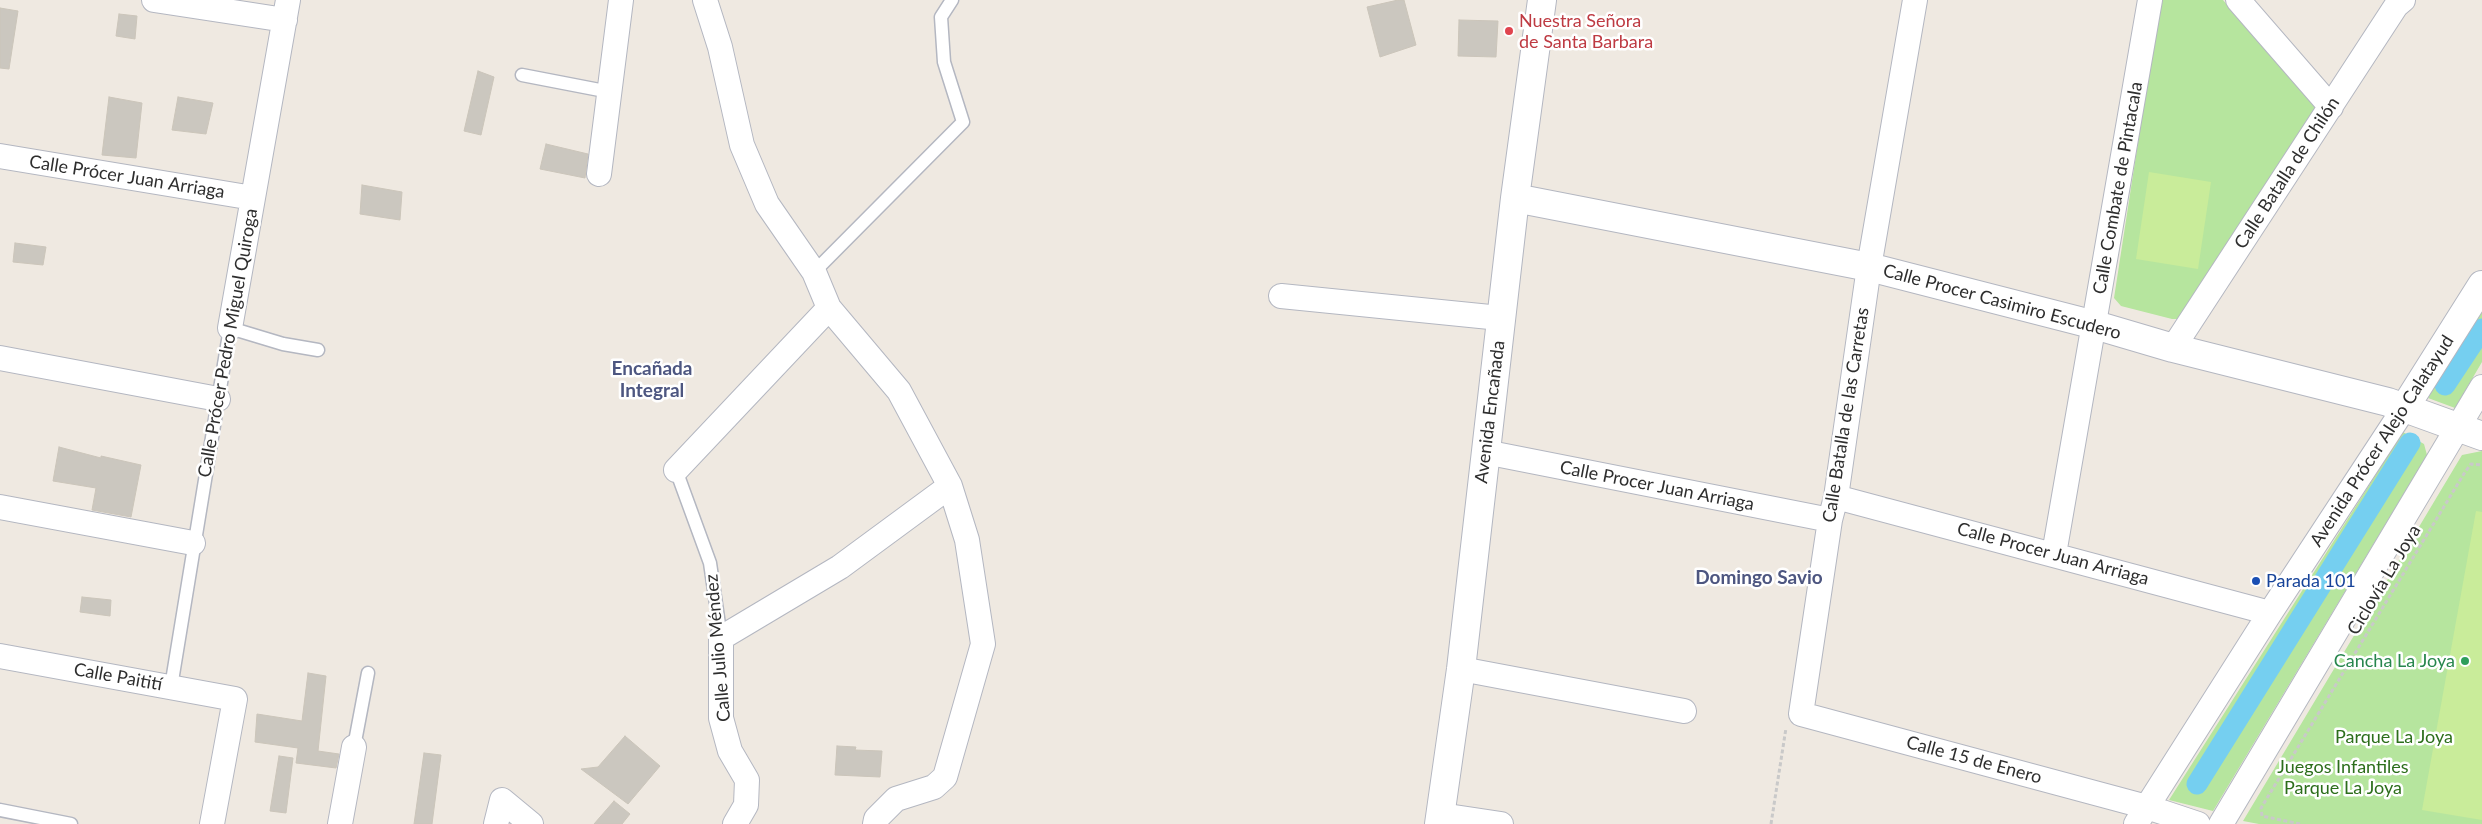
<!DOCTYPE html>
<html>
<head>
<meta charset="utf-8">
<style>
  body { margin:0 }
  canvas { display:block; background:#efe9e1 }
</style>
</head>
<body>
<canvas width="2482" height="824"></canvas>
<script>
const context = document.querySelector('canvas').getContext('2d');
context.lineJoin = 'round';
function paint(path, color) {
  context.fillStyle = color;
  context.fill(path, 'evenodd');
}
function toPath(rows) {
  const path = new Path2D();
  for (const r of rows) {
    path.moveTo(r[0], r[1]);
    for (let i = 2; i < r.length; i += 2) path.lineTo(r[i], r[i + 1]);
  }
  return path;
}
function strokePath(path, color, width, dash) {
  context.strokeStyle = color;
  context.lineWidth = width;
  context.lineCap = dash ? 'butt' : 'round';
  context.setLineDash(dash || []);
  context.stroke(path);
}
function write(font, color, halo, rows, align = 'center') {
  context.font = font + ' Lato,sans-serif';
  context.lineWidth = 5;
  context.setLineDash([]);
  context.textBaseline = 'middle';
  context.strokeStyle = halo;
  context.fillStyle = color;
  for (const [text, x, y, turn = 0] of rows) {
    context.save();
    context.translate(x, y);
    context.rotate((+turn || 0) * Math.PI / 180);
    context.textAlign = isNaN(turn) ? turn : align;
    if (halo) context.strokeText(text, 0, 0);
    context.fillText(text, 0, 0);
    context.restore();
  }
}
paint(toPath([
  [2160,0,2223,0,2312,102,2315,108,2315,114,2180,319,2172,319,2121,306,2114,298],
  [2482,306,2482,362,2455,408,2428,398],
  [2403,432,2424,444,2427,455,2213,811,2169,800],
  [2482,451,2482,824,2259,824,2243,821,2462,455]
]), '#b6e59e');
paint(toPath([
  [2149,172,2211,182,2198,269,2136,259],
  [2476,511,2482,512,2482,820,2422,810]
]), '#c9ec9a');
strokePath(toPath([
  [2445,385,2482,329],
  [2197,784,2410,443]
]), '#75cff0', 21);
const building = toPath([
  [1398,0,1404,0,1416,45,1380,57,1367,7,1398,0],
  [0,8,18,11,9,69,0,68,0,8],
  [119,14,137,16,135,39,116,36,119,14],
  [1459,20,1498,21,1496,57,1458,56,1459,20],
  [478,71,494,77,481,135,464,131,478,71],
  [109,97,142,103,136,158,102,155,109,97],
  [178,97,213,103,206,134,172,130,178,97],
  [546,144,588,154,585,178,540,169,546,144],
  [362,185,402,192,400,220,360,214,362,185],
  [15,243,46,247,43,265,13,262,15,243],
  [59,447,101,458,101,456,141,465,131,517,92,510,96,488,53,481,59,447],
  [82,597,111,600,110,616,80,612,82,597],
  [308,673,326,676,318,751,339,754,336,768,296,763,298,748,255,742,257,714,302,721,308,673],
  [625,736,660,766,628,804,581,769,598,767,625,736],
  [837,746,856,747,855,750,882,751,880,777,835,775,837,746],
  [424,753,441,755,432,824,414,824,424,753],
  [279,756,293,758,286,813,270,811,279,756],
  [614,801,630,814,622,824,594,824,614,801]
]);
paint(building, '#cbc7bf');
strokePath(building, '#cbc5ba', 1);
const service = toPath([
  [522,75,610,92],
  [814,272,963,122,944,62,941,17,952,0],
  [676,470,710,563,721,638],
  [171,687,230,328,283,344,318,350],
  [354,747,368,673],
  [0,810,71,824]
]);
const minor = toPath([
  [154,0,285,20],
  [705,0,720,47,742,145,767,204,814,272,829,308,899,391,950,486,967,540,983,644,945,777,934,787,896,799,876,819,875,824],
  [1915,0,1869,267,1836,497,1830,520,1801,714,2147,807,2198,824],
  [2238,0,2331,107],
  [0,156,253,198],
  [599,174,621,0],
  [1281,296,1500,318],
  [230,328,288,0],
  [2173,348,2396,6,2403,0],
  [0,358,218,399],
  [1485,452,1830,520],
  [676,470,829,308],
  [1836,497,2270,613],
  [0,507,193,543],
  [2054,554,2150,0],
  [0,656,235,699,212,824],
  [1461,669,1684,711],
  [1441,815,1501,824],
  [340,824,354,747],
  [496,824,502,800,531,824],
  [735,824,746,805,747,780,730,751,721,718,721,638,840,567,950,486],
  [2136,824,2270,613,2405,407],
  [2221,824,2482,387]
]);
const tertiary = toPath([
  [2405,407,2482,285]
]);
const secondary = toPath([
  [1515,198,1869,267,2095,325,2173,348,2388,402,2482,436],
  [1439,824,1461,669,1515,198,1542,0]
]);
strokePath(service, '#b4b7c1', 15);
strokePath(minor, '#b4b7c1', 26);
strokePath(tertiary, '#b4b7c1', 30);
strokePath(secondary, '#b4b7c1', 30);
strokePath(toPath([
  [1771,824,1786,728],
  [2300,824,2262,816,2261,808,2465,472,2471,464,2482,465]
]), '#c9c9c9', 3, [4, 2.5]);
strokePath(service, '#fff', 12);
strokePath(minor, '#fff', 24);
strokePath(tertiary, '#fff', 28);
strokePath(secondary, '#fff', 28);
for (const [x, y, r, color] of [
  [1509,31,5,"#e0444e"],
  [2256,581,5,"#1a4fb4"],
  [2465,661,5,"#2e9e5b"]
]) {
  const dot = new Path2D();
  dot.arc(x, y, r, 0, 2 * Math.PI);
  context.fillStyle = color;
  context.fill(dot);
  strokePath(dot, '#fff', 2);
}
write('18px', '#be3a42', '#fff', [
  ["Nuestra Señora",1519,21],
  ["de Santa Barbara",1519,42]
], 'left');
write('18px', '#2e2e2e', '#fff', [
  ["Calle Batalla de Chilón",2287,173,-57],
  ["Calle Prócer Juan Arriaga",127,177,9],
  ["Calle Combate de Pintacala",2118,188,-80],
  ["Calle Procer Casimiro Escudero",2002,302,15],
  ["Calle Prócer Pedro Miguel Quiroga",228,343,-80],
  ["Avenida Encañada",1490,412,-83],
  ["Calle Batalla de las Carretas",1846,415,-81],
  ["Avenida Prócer Alejo Calatayud",2382,441,-57],
  ["Calle Procer Juan Arriaga",1657,486,11],
  ["Calle Procer Juan Arriaga",2053,554,15],
  ["Ciclovía La Joya",2384,580,-59],
  ["Calle Julio Méndez",718,648,-95],
  ["Calle Paitití",118,677,10],
  ["Calle 15 de Enero",1974,760,15]
]);
write('18px', '#164399', '#fff', [
  ["Parada 101",2266,581]
], 'left');
write('18px', '#27864d', '#fff', [
  ["Cancha La Joya",2455,661]
], 'right');
write('18px', '#2c6e1b', '#fff', [
  ["Parque La Joya",2394,737],
  ["Juegos Infantiles",2343,767],
  ["Parque La Joya",2343,788]
]);
write('bold 19px', '#4d5680', '#fff', [
  ["Encañada",652,369],
  ["Integral",652,391],
  ["Domingo Savio",1759,578]
]);
</script>
</body>
</html>
